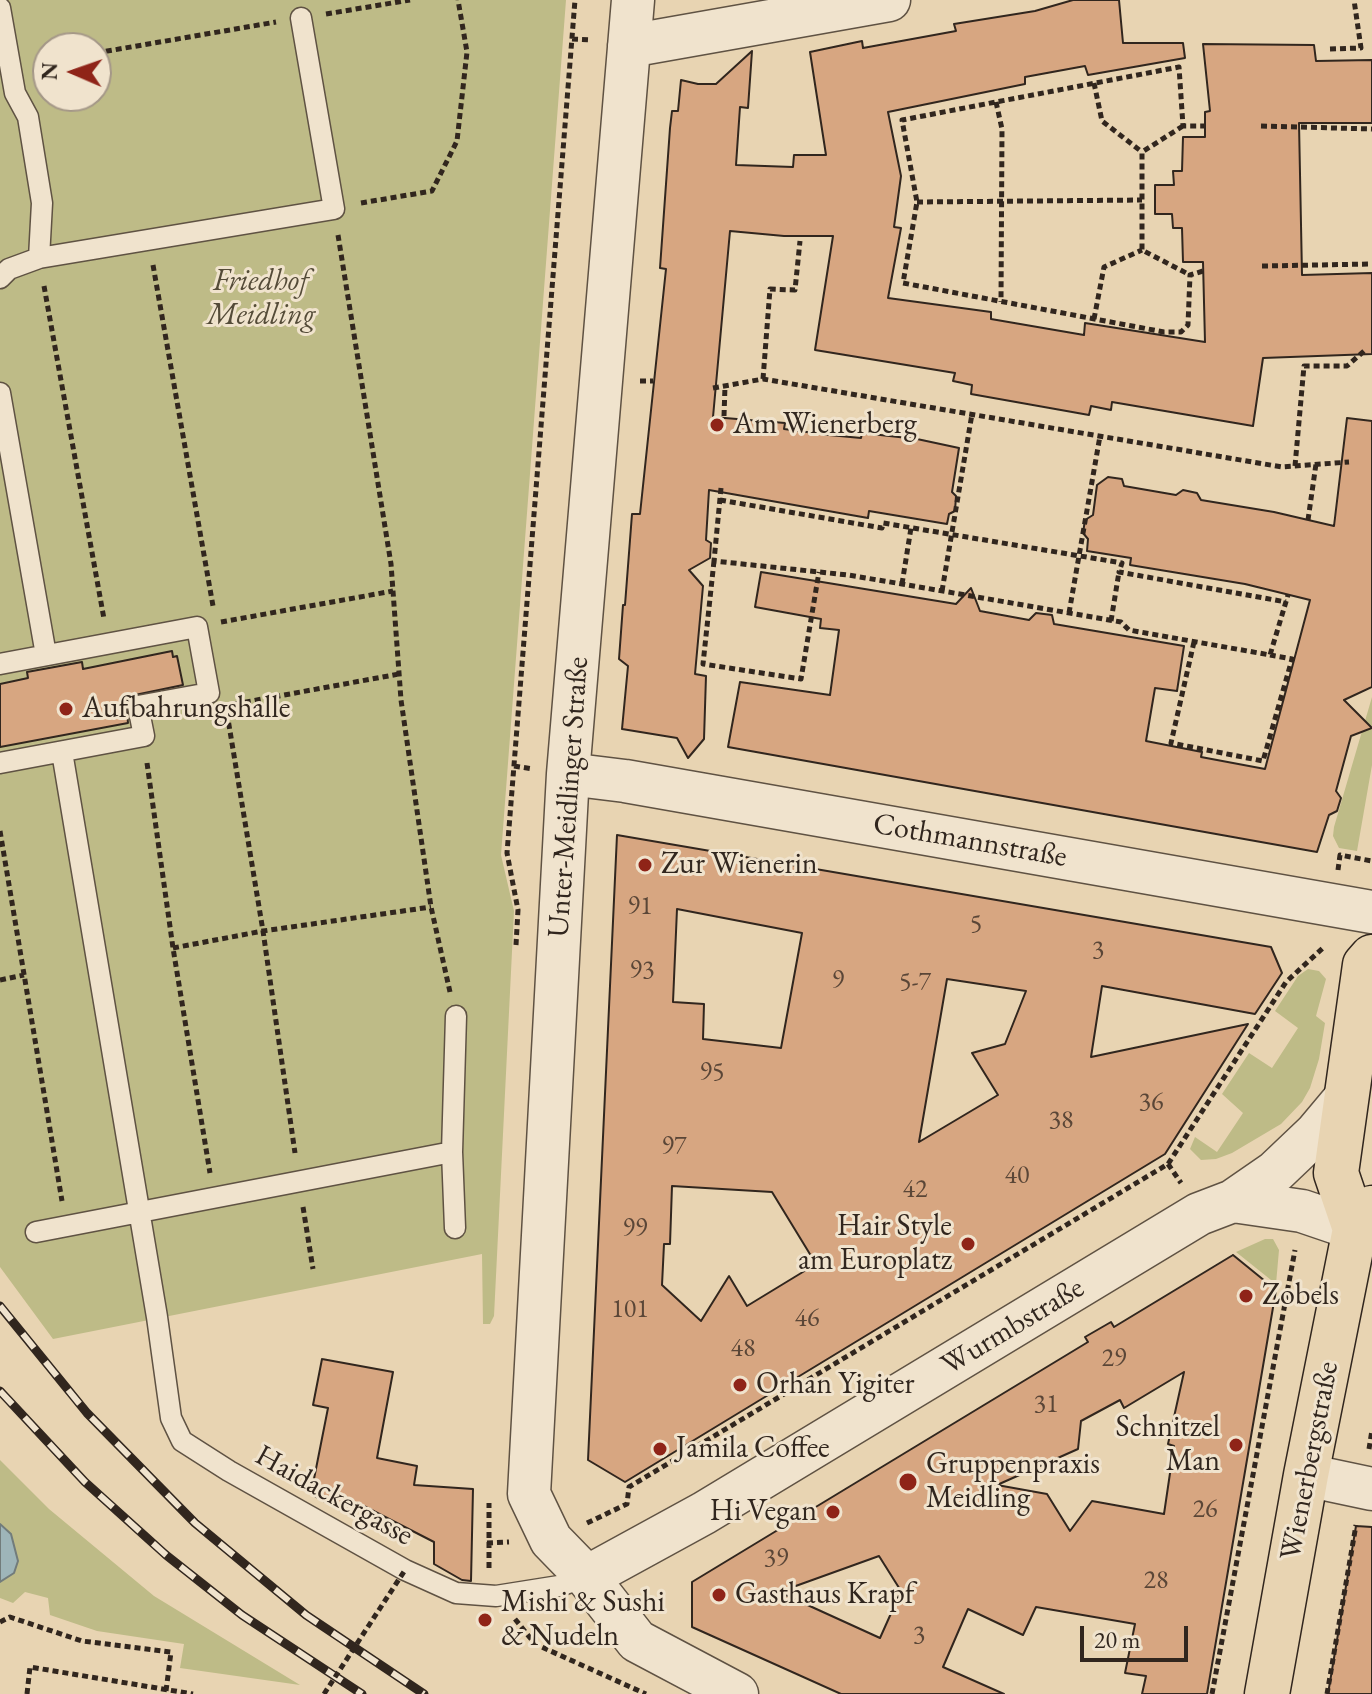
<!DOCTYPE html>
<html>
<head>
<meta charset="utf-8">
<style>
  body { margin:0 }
  #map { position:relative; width:1372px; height:1694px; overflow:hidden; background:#e8d4b2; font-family:"EB Garamond",serif }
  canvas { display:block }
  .north { position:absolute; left:32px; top:32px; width:80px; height:80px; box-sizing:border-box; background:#f0e3cd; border:2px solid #a49787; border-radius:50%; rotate:272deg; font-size:22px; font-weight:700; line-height:32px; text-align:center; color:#31261e }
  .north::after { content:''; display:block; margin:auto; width:28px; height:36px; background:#8f2418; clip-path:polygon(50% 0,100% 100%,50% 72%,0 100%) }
  .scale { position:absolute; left:1080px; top:1626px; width:108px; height:36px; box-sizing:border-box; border:4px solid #31261e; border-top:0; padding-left:10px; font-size:24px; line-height:28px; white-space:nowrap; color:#31261e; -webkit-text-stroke:6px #f0e3cd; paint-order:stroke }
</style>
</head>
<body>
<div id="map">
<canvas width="1372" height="1694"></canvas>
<div class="north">N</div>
<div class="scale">20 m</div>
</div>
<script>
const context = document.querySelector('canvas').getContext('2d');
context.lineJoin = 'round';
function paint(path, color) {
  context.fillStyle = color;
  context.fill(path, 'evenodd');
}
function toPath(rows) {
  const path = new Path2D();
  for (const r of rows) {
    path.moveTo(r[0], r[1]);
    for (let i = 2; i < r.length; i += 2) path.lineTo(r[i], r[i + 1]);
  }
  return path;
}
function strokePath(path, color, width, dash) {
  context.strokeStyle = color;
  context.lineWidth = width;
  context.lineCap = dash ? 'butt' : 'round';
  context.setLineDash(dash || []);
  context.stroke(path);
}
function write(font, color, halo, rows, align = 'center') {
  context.font = font + ' "EB Garamond",serif';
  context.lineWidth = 6;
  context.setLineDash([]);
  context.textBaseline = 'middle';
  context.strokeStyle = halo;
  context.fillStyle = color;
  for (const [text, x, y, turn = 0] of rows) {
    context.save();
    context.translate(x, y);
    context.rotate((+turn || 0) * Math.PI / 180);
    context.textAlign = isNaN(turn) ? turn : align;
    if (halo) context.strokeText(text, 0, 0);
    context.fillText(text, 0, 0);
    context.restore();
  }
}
paint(toPath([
  [0,0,566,0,501,855,514,911,494,1316,490,1324,483,1324,482,1254,53,1339,0,1267],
  [48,48,96,48,96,96,48,96],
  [1372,697,1372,765,1357,851,1339,848,1333,836,1334,827],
  [1308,969,1319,971,1326,979,1316,1016,1325,1023,1319,1059,1310,1088,1302,1102,1281,1124,1232,1153,1216,1159,1201,1160,1190,1149,1195,1137,1217,1152,1243,1113,1222,1094,1249,1053,1272,1068,1298,1028,1275,1011,1298,976],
  [1265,1239,1273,1239,1279,1250,1276,1284,1236,1252],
  [0,1460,49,1509,154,1596,300,1685,180,1668,184,1644,97,1631,50,1615,48,1598,25,1592,13,1603,0,1598]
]), '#bebb87');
const water = toPath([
  [0,1524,11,1534,18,1561,14,1573,0,1582,0,1524]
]);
paint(water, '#9eb5b9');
strokePath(water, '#727c7b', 2);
const building = toPath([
  [1073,0,1119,0,1123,43,1183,43,1185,58,1088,75,1085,66,1025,77,1025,84,888,112,901,176,894,227,901,228,888,298,991,312,991,319,1084,335,1085,323,1205,342,1203,262,1183,262,1182,228,1173,228,1172,214,1155,214,1155,185,1174,185,1173,171,1182,171,1183,137,1205,137,1205,112,1210,111,1203,44,1314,45,1316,61,1372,60,1372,123,1299,123,1302,275,1372,273,1372,354,1263,358,1253,426,1112,402,1111,410,1091,406,1089,415,971,394,972,385,953,381,955,373,815,350,833,236,784,236,730,231,713,417,785,423,784,429,829,435,861,438,862,433,917,439,959,448,952,492,956,496,955,511,949,514,947,524,869,511,868,518,709,490,706,540,711,543,710,558,689,570,703,586,695,674,706,676,704,739,688,758,677,738,622,729,628,666,619,659,623,605,625,605,632,514,640,514,666,269,660,268,670,128,672,111,678,111,681,80,698,84,716,84,752,51,748,108,740,107,736,165,793,167,794,155,826,155,810,52,862,41,863,48,956,31,954,24,1035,11,1073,0],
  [1347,418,1372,421,1372,687,1344,700,1372,728,1351,736,1336,791,1341,798,1337,811,1329,815,1317,852,728,747,740,682,830,695,839,630,820,628,821,619,755,607,761,572,956,604,971,588,980,611,1029,620,1036,613,1052,615,1054,624,1184,646,1177,691,1155,688,1146,741,1202,752,1201,757,1265,769,1310,600,1245,584,1130,565,1131,558,1087,551,1088,539,1083,533,1085,520,1093,515,1097,485,1108,477,1122,479,1124,486,1176,495,1183,490,1197,493,1201,500,1274,512,1334,526,1347,418],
  [172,651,173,657,177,656,183,685,130,696,126,703,128,723,0,747,0,684,28,678,27,672,82,662,83,669,172,651],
  [617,835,1271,947,1282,973,1255,1014,1102,986,1091,1057,1248,1024,1165,1154,625,1482,588,1460,617,835],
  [677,909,802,933,781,1048,703,1039,704,1004,673,1002,677,909],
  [947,979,1026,991,1005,1044,972,1053,998,1095,919,1142,947,979],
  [672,1186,772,1192,816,1264,747,1306,729,1276,701,1321,662,1285,664,1244,670,1244,672,1186],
  [1233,1255,1276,1290,1207,1694,1142,1694,1146,1676,1125,1673,1135,1624,1036,1607,1023,1635,968,1609,943,1667,1004,1694,841,1694,692,1627,692,1582,1088,1342,1085,1337,1111,1322,1114,1327,1233,1255],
  [1184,1372,1168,1444,1174,1446,1164,1514,1092,1501,1070,1531,1047,1494,997,1485,1078,1449,1081,1421,1120,1400,1124,1408,1184,1372],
  [879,1556,901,1591,880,1638,779,1592,879,1556],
  [322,1359,393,1372,377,1458,417,1466,414,1485,473,1489,471,1581,462,1580,434,1564,434,1542,358,1503,351,1516,311,1494,328,1408,313,1405,322,1359],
  [1356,1526,1372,1527,1372,1694,1328,1694,1356,1526]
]);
paint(building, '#d7a681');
strokePath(building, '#31261e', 2);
const service = toPath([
  [0,8,15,93,28,117,42,203,39,258,9,269,0,278],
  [39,258,334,209,301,18],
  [0,393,46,655],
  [0,664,197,627,209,693,138,706,144,736,0,763],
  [62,752,157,1317,171,1418,182,1441,229,1471,405,1570,456,1593,496,1596,559,1586,587,1577],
  [455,1228,452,1152,456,1016],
  [36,1232,452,1152]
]);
const minor = toPath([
  [633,0,568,774,529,1494,551,1540,587,1577,637,1641,737,1694],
  [629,46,889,0],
  [568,774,625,781,1372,912],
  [1233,1201,1302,1211,1355,1229],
  [1306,1475,1372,1489],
  [587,1577,704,1513,1199,1214,1233,1201,1275,1172,1316,1133,1347,1096]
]);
const primary = toPath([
  [1355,1229,1336,1173,1365,965,1372,957],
  [1267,1694,1306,1475,1355,1229,1372,1208]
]);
strokePath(service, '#5f5243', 23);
strokePath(minor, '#5f5243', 45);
strokePath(primary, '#31261e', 47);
strokePath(toPath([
  [326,14,410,0],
  [572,39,591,40],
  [1330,49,1361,48,1354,0],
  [96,53,276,22],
  [1094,83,1102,121,1142,152],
  [996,102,1002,129,1001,302],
  [1183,126,1142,152,1142,250,1190,275],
  [1261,126,1372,129],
  [917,202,1142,200],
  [361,203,432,191,457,141,467,52,458,0],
  [338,235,391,564,401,700,431,907,450,992],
  [153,265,213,606],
  [1262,266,1372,264],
  [1203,271,1190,275,1188,325,1181,332,1164,332,903,283,917,202,902,120,1179,67,1183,126,1205,126],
  [44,286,104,619],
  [1094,319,1104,267,1142,250],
  [763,379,770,289,795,290,800,241],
  [640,381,653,381],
  [713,388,763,379,1282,467,1349,462],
  [724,416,725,386],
  [1295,466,1304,366,1347,366,1364,351],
  [721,488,714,561,848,575,902,584,1121,622,1129,630,1270,655,1288,595],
  [720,500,882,528,883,523,1122,563,1119,572,1286,602],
  [1308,520,1316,464],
  [714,561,703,664,801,679,819,572],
  [902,584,911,528],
  [942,591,972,414],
  [1069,613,1100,436],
  [1111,621,1119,572],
  [221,622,393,591],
  [1194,642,1171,743,1263,761,1292,659,1270,655],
  [235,704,399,674],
  [227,713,263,931,295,1153],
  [147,763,173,948,210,1173],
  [514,766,533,769],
  [0,831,62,1201],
  [1338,870,1340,855,1372,861],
  [516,945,518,910,507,853,575,0],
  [173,948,263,931,431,907],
  [0,980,24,975],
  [1168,1164,1181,1183],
  [303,1207,313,1269],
  [1369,1449,1372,1430],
  [587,1523,627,1504,629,1487,1168,1164,1286,982,1325,946],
  [487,1543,509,1542],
  [489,1568,489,1503],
  [515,1619,535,1644,646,1694],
  [0,1622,10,1617,82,1641,171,1652,166,1691],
  [27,1694,30,1667,193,1694],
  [1212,1694,1295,1250],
  [1327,1694,1356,1525]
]), '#31261e', 5, [6, 4]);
strokePath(service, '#f0e3cd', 20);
strokePath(minor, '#f0e3cd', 42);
strokePath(primary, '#e8d4b2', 44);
const rail = toPath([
  [0,1306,87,1413,195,1523,306,1615,424,1694],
  [0,1391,85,1482,166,1555,242,1615,362,1694]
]);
strokePath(rail, '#31261e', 9);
strokePath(rail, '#f0e3cd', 6, [18]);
strokePath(toPath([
  [324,1694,405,1570]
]), '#31261e', 5, [6, 4]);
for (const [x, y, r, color] of [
  [717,425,8,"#8f2418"],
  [66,709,8,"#8f2418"],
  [645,865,8,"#8f2418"],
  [968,1244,8,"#8f2418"],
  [1246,1296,8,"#8f2418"],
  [740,1385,8,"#8f2418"],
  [1236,1445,8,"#8f2418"],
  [660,1449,8,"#8f2418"],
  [908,1482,10,"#8f2418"],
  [833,1512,8,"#8f2418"],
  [719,1595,8,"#8f2418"],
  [485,1620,8,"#8f2418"]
]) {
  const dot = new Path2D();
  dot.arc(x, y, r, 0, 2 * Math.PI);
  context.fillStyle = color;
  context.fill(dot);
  strokePath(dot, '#f0e3cd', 3);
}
write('26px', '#5a4637', null, [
  ["91",640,907],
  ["5",976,925],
  ["3",1098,951],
  ["93",642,971],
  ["9",838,981],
  ["5-7",915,983],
  ["95",712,1073],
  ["36",1151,1103],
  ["38",1061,1121],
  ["97",674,1147],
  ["40",1017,1176],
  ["42",915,1190],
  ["99",635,1229],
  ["101",630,1310],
  ["46",807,1319],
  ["48",743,1349],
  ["29",1114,1359],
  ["31",1046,1405],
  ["26",1205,1510],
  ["39",776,1559],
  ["28",1156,1581],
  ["3",919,1636]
]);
write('italic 30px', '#544b38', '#f0e3cd', [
  ["Friedhof",261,282],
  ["Meidling",261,316]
]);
write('30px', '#31261e', '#f0e3cd', [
  ["Am Wienerberg",733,425],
  ["Aufbahrungshalle",82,709],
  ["Zur Wienerin",661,865],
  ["Hair Style",952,1227,"right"],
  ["am Europlatz",952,1261,"right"],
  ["Zobels",1262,1296],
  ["Orhan Yigiter",756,1385],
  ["Schnitzel",1220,1428,"right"],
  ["Man",1220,1462,"right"],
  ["Jamila Coffee",676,1449],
  ["Gruppenpraxis",926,1465],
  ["Meidling",926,1499],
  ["Hi Vegan",817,1512,"right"],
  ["Gasthaus Krapf",735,1595],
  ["Mishi & Sushi",501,1603],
  ["& Nudeln",501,1637]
], 'left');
write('30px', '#31261e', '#f0e3cd', [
  ["Unter-Meidlinger Straße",569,797,-86],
  ["Cothmannstraße",970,841,10],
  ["Wurmbstraße",1013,1327,-31],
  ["Wienerbergstraße",1310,1461,-79],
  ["Haidackergasse",334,1496,29]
]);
</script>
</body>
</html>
